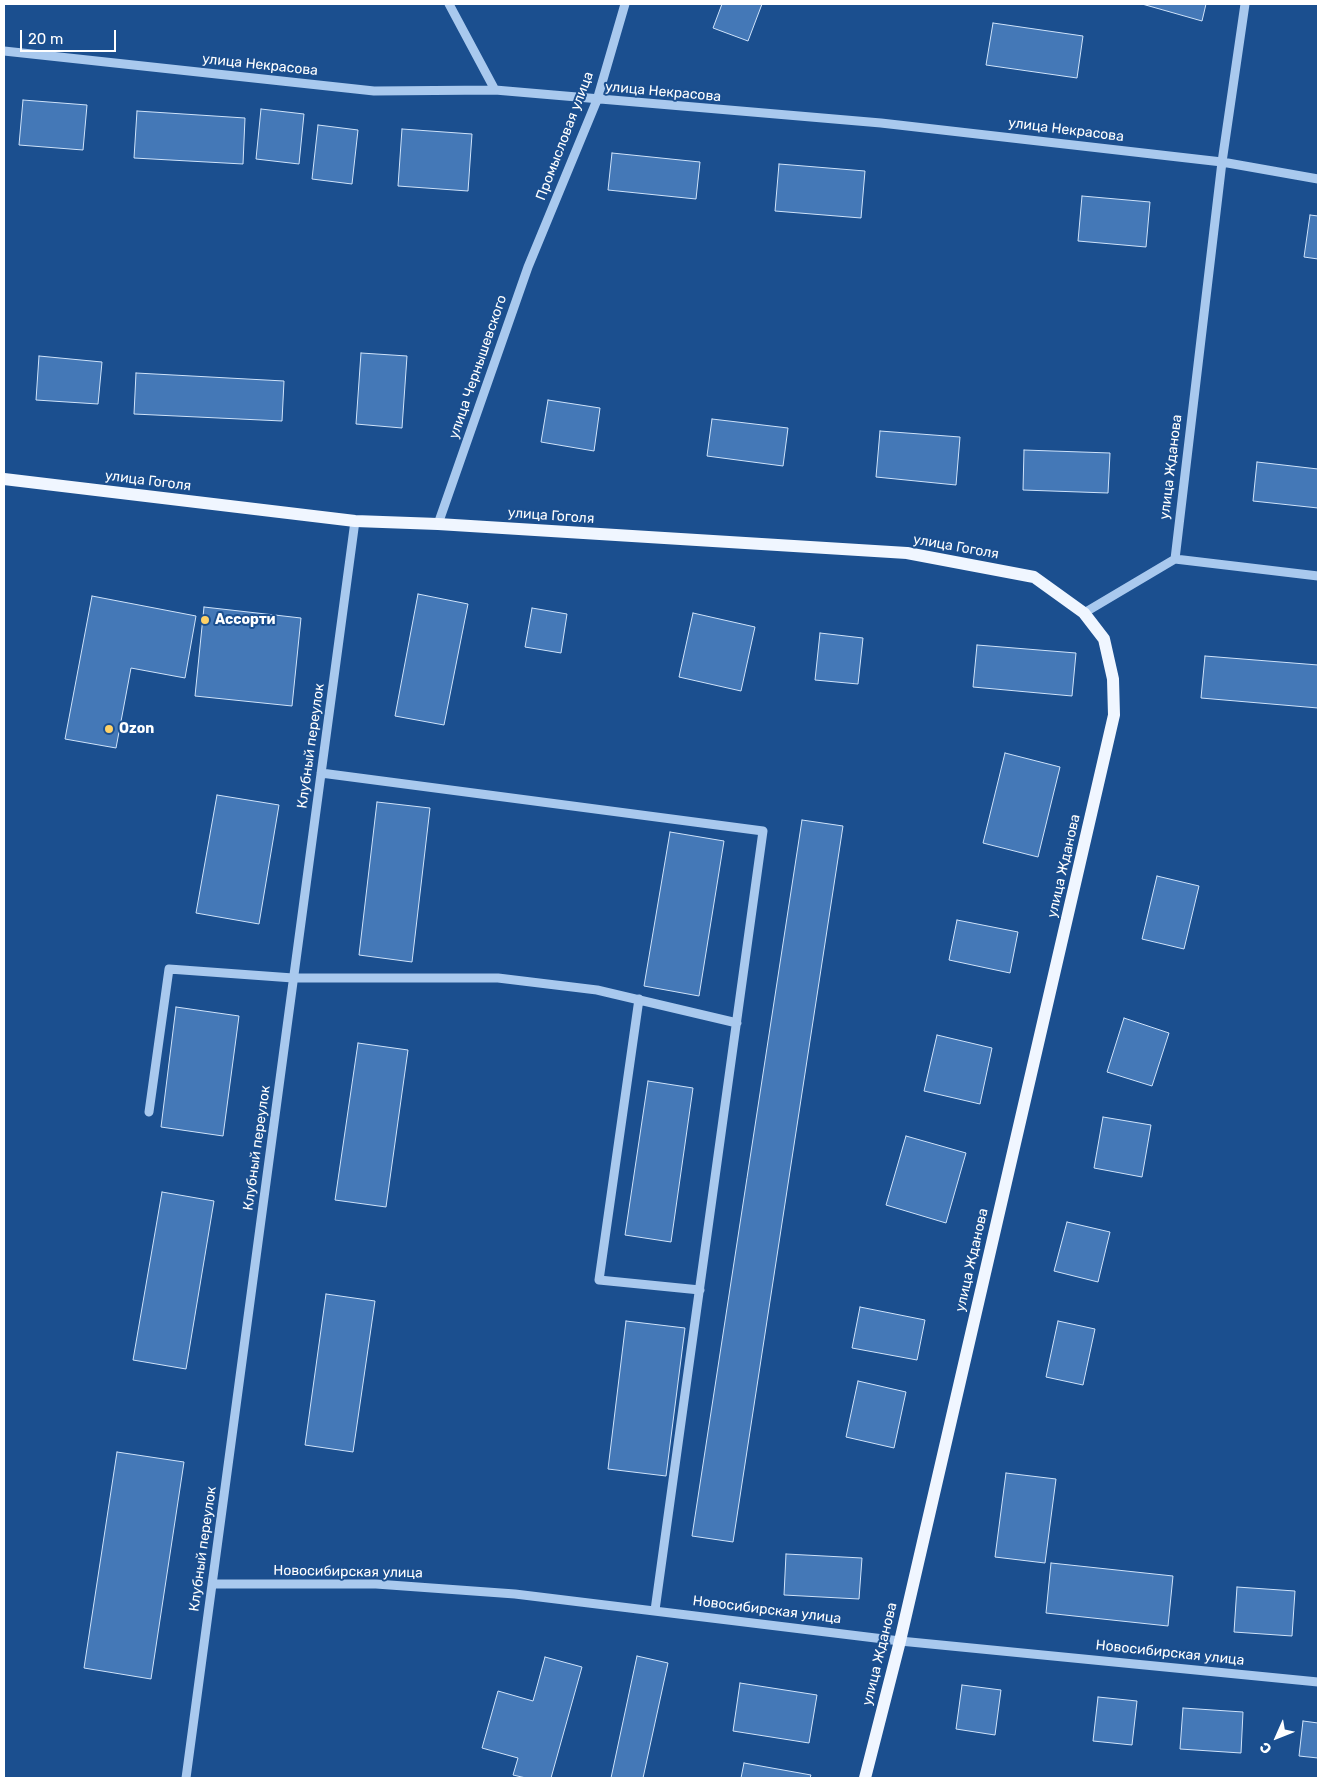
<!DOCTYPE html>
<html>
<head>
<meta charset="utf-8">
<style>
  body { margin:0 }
  #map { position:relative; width:1322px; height:1782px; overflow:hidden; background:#1b4f8f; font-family:Rubik,sans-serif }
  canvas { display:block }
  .frame { position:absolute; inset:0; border:5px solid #fff; pointer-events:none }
  .north { position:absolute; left:1252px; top:1712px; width:50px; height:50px; -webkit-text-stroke:4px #1b4f8f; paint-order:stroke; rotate:226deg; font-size:14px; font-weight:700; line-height:20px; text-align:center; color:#fff }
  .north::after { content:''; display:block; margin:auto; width:18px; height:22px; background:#fff; clip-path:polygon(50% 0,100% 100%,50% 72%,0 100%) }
  .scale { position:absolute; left:20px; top:30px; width:96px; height:22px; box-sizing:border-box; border:2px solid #fff; border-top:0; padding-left:6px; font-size:15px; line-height:18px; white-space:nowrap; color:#fff; -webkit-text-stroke:4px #1b4f8f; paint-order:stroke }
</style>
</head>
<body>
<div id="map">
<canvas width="1322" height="1782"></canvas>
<div class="frame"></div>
<div class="north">С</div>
<div class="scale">20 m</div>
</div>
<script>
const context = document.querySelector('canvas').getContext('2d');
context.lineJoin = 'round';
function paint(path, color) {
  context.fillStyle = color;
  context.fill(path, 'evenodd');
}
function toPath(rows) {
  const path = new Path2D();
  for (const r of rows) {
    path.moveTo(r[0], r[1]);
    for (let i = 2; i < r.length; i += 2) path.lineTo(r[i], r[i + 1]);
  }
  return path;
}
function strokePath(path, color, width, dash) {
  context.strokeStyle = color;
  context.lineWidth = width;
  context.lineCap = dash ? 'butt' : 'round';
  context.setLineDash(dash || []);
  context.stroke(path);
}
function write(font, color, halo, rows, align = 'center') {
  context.font = font + ' Rubik,sans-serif';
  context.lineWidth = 4;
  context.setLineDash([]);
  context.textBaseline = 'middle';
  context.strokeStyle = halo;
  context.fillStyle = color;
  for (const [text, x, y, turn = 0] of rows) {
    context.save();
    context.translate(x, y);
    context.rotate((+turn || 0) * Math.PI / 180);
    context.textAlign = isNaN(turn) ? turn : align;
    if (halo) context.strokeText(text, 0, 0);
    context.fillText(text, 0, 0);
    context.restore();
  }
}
const building = toPath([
  [722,4,762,4,748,41,713,28,722,4],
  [1142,4,1206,4,1202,21,1142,4],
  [993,23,1083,36,1077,78,986,65,993,23],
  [23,100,87,105,83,150,19,145,23,100],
  [261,109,304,114,299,164,256,159,261,109],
  [137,111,245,118,243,164,134,158,137,111],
  [318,125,358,130,352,184,312,179,318,125],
  [402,129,472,134,468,191,398,186,402,129],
  [612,153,700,162,696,199,608,190,612,153],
  [779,164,865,171,861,218,775,211,779,164],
  [1082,196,1150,202,1146,247,1078,241,1082,196],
  [1310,215,1318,216,1318,259,1304,257,1310,215],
  [361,353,407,356,402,428,356,424,361,353],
  [39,356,102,362,98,404,36,400,39,356],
  [136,373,284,381,282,421,134,414,136,373],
  [548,400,600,408,594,451,541,442,548,400],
  [712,419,788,428,783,466,707,456,712,419],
  [880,431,960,437,956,485,876,477,880,431],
  [1024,450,1110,453,1108,493,1023,490,1024,450],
  [1257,462,1318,469,1318,508,1253,501,1257,462],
  [418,594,468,604,444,725,395,716,418,594],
  [92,596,196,616,185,678,131,668,116,748,65,739,92,596],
  [204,607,301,618,292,706,195,696,204,607],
  [532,608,567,614,561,653,525,647,532,608],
  [693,613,755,627,741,691,679,677,693,613],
  [820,633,863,638,858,684,815,680,820,633],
  [977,645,1076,653,1072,696,973,687,977,645],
  [1205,656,1318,665,1318,708,1201,698,1205,656],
  [1005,753,1060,767,1038,857,983,843,1005,753],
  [217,795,279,805,259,924,196,913,217,795],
  [377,802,430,808,412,962,359,955,377,802],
  [802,820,843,826,733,1542,692,1536,802,820],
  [670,832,724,841,699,996,644,986,670,832],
  [1157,876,1199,886,1184,949,1142,939,1157,876],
  [957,920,1018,932,1010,973,949,960,957,920],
  [176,1007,239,1016,223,1136,161,1127,176,1007],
  [1124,1018,1169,1033,1152,1086,1107,1072,1124,1018],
  [937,1035,992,1048,980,1104,924,1091,937,1035],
  [358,1043,408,1050,386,1207,335,1200,358,1043],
  [648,1081,693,1088,671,1242,625,1235,648,1081],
  [1103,1117,1151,1125,1142,1177,1094,1168,1103,1117],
  [906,1136,966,1153,946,1223,886,1205,906,1136],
  [162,1192,214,1201,186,1369,133,1360,162,1192],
  [1067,1222,1110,1232,1098,1282,1054,1271,1067,1222],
  [326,1294,375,1301,353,1452,305,1445,326,1294],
  [860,1307,925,1320,917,1360,852,1348,860,1307],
  [626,1321,685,1328,666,1476,608,1469,626,1321],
  [1058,1321,1095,1329,1083,1385,1046,1377,1058,1321],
  [858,1381,906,1392,894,1448,846,1437,858,1381],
  [117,1452,184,1462,151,1679,84,1668,117,1452],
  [1006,1473,1056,1479,1045,1563,995,1557,1006,1473],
  [786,1554,862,1558,859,1599,784,1595,786,1554],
  [1051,1563,1173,1576,1168,1626,1046,1613,1051,1563],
  [1237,1587,1295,1591,1292,1636,1234,1632,1237,1587],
  [637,1656,668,1663,643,1778,611,1778,637,1656],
  [545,1657,582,1667,551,1778,526,1778,513,1775,518,1758,482,1748,498,1691,533,1701,545,1657],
  [740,1683,817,1695,809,1743,733,1731,740,1683],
  [962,1685,1001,1690,995,1735,956,1729,962,1685],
  [1098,1697,1137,1701,1132,1745,1093,1741,1098,1697],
  [1183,1708,1243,1712,1241,1753,1180,1749,1183,1708],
  [1303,1721,1318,1723,1318,1758,1299,1756,1303,1721],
  [744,1763,811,1775,810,1778,741,1778,744,1763]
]);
paint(building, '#4478b7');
strokePath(building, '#cfe3fa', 1);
strokePath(toPath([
  [449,4,495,90],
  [4,51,374,91,495,90,881,123,1222,162,1318,179],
  [438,524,528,267,597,100,625,4],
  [1175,559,1318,576],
  [1084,613,1175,559,1222,162,1245,4],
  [321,773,763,831,655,1610],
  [639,999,599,1280,700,1290],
  [149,1112,169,969,293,978,498,978,597,990,737,1023],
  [212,1584,376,1584,515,1594,900,1641,1318,1682],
  [186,1778,355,521]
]), '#a9c9ee', 9);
strokePath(toPath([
  [4,479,355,521,438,524,907,553,1034,577,1084,613,1104,639,1113,679,1114,715,900,1641,865,1778]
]), '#f0f6ff', 12);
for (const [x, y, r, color] of [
  [205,620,5,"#ffd166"],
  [109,729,5,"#ffd166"]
]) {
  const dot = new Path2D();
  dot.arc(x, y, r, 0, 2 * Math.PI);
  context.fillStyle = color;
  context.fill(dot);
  strokePath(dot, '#1b4f8f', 2);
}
write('14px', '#fff', '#1b4f8f', [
  ["улица Некрасова",260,65,6],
  ["улица Некрасова",663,92,5],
  ["улица Некрасова",1066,130,7],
  ["Промысловая улица",565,136,-69],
  ["улица Чернышевского",478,367,-71],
  ["улица Жданова",1171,467,-83],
  ["улица Гоголя",148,481,7],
  ["улица Гоголя",551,516,4],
  ["улица Гоголя",956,547,10],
  ["Клубный переулок",311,746,-82],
  ["улица Жданова",1064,866,-77],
  ["Клубный переулок",257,1148,-82],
  ["улица Жданова",972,1260,-77],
  ["Клубный переулок",203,1549,-82],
  ["Новосибирская улица",348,1572,1],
  ["Новосибирская улица",767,1610,7],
  ["Новосибирская улица",1170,1653,6],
  ["улица Жданова",880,1654,-76]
]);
write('bold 14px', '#fff', '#1b4f8f', [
  ["Ассорти",215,620],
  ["Ozon",119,729]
], 'left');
</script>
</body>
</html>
